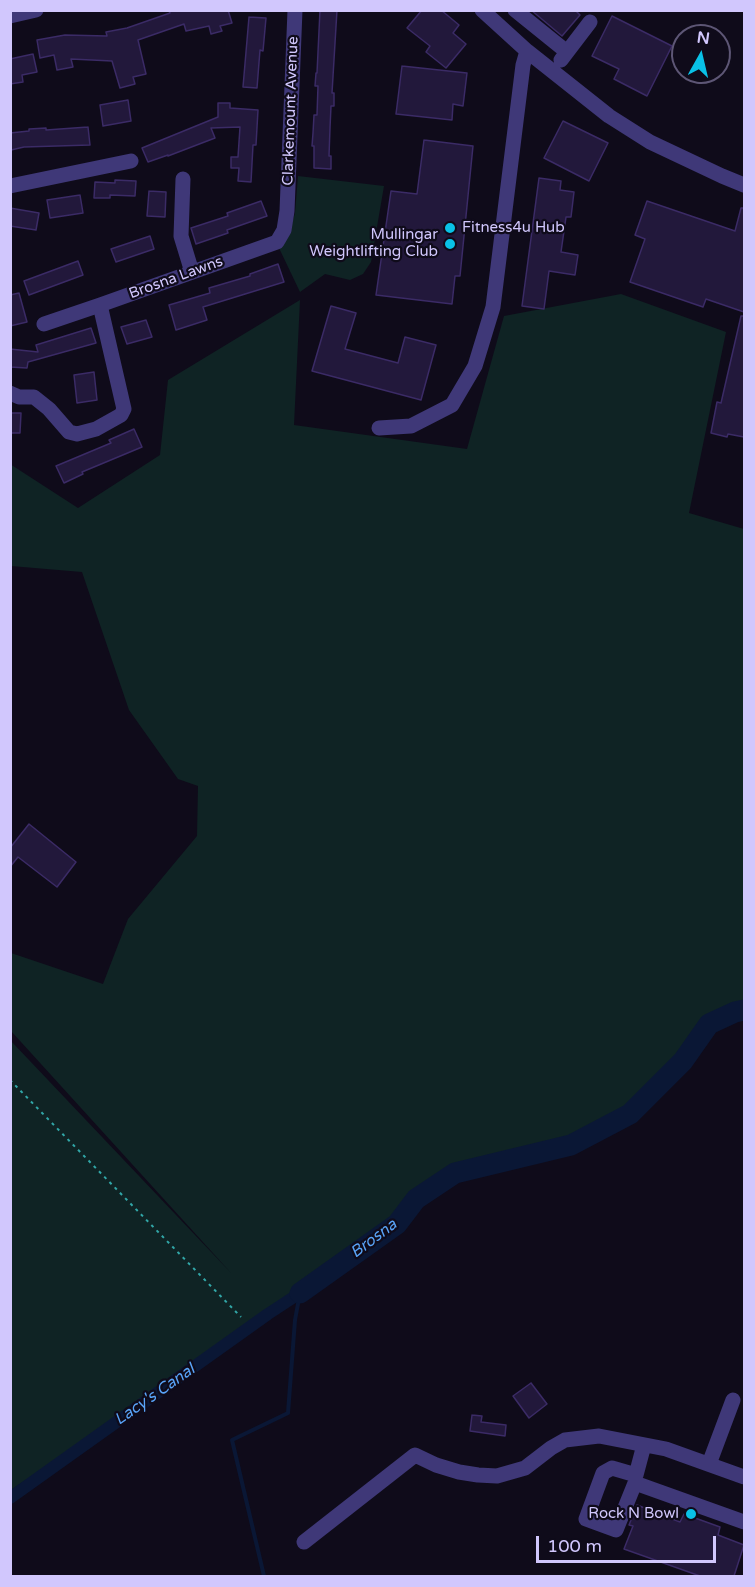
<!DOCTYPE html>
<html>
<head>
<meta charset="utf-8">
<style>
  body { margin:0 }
  #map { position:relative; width:755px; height:1587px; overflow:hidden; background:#0f0b1a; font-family:"Varela Round",sans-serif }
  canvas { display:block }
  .frame { position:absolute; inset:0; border:12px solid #d1c7fd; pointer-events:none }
  .north { position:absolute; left:671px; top:24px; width:60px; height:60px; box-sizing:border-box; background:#0f0b1a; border:2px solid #5d5675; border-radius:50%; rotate:8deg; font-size:16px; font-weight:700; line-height:24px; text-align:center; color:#d1c7fd }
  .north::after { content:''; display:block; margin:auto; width:21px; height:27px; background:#09c1e7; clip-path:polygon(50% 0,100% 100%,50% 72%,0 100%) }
  .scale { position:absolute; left:536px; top:1536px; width:180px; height:27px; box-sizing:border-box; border:3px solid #d1c7fd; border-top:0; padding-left:8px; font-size:18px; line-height:21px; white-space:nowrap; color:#d1c7fd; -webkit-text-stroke:4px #0f0b1a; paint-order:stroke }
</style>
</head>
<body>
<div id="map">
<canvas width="755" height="1587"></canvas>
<div class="frame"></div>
<div class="north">N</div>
<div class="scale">100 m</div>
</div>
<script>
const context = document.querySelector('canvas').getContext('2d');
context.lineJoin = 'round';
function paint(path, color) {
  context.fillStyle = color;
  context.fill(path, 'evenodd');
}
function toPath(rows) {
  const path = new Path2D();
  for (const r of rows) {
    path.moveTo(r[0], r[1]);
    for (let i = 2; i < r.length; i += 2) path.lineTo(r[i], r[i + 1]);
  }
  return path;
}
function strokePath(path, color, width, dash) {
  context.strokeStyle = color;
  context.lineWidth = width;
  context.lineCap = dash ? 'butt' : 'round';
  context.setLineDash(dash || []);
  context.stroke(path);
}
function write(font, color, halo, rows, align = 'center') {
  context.font = font + ' "Varela Round",sans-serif';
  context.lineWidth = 4.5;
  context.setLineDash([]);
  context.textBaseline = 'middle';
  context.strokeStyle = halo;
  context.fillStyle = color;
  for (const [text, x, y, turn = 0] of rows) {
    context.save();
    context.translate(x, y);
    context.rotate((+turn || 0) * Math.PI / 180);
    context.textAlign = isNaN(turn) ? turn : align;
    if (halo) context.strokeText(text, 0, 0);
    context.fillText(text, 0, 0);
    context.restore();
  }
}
paint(toPath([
  [298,176,384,186,371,262,363,274,350,280,325,274,300,292,279,248,290,230,295,213],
  [621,294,726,332,689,513,744,529,744,1010,735,1012,709,1024,683,1061,630,1114,571,1145,455,1173,416,1199,397,1224,300,1293,11,1490,11,1041,232,1274,11,1031,11,953,103,984,128,919,197,836,198,786,178,779,129,710,82,572,11,566,10,464,78,508,160,455,168,380,300,300,294,425,467,449,504,316]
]), '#0f2324');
strokePath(toPath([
  [264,1576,232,1440,288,1413,295,1320,300,1293]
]), '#0a1735', 4);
strokePath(toPath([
  [10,1498,268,1314,300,1293]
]), '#0a1735', 12);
strokePath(toPath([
  [300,1293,397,1224,416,1199,455,1173,571,1145,630,1114,683,1061,709,1024,735,1012,744,1010]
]), '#0a1735', 21);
const building = toPath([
  [169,10,228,10,232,23,220,26,222,31,211,34,209,26,186,31,184,24,138,40,146,74,133,77,135,84,120,88,112,61,71,59,73,67,57,70,54,55,40,58,37,40,65,35,107,36,106,32,127,28,170,13,169,10],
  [320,10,337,10,332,93,334,93,334,106,331,106,330,128,329,156,331,156,331,169,314,168,314,146,312,146,313,133,314,115,317,115,318,86,315,86,316,73,317,73,320,10],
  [422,10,441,10,459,25,453,33,466,44,446,68,426,52,430,46,407,28,422,10],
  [531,10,575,10,580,15,562,36,531,10],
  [612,16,672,46,647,96,614,79,619,69,592,56,612,16],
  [249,17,266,18,263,51,260,50,257,88,243,87,249,17],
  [33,54,37,72,22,75,23,82,10,84,10,59,33,54],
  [402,66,467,73,463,106,453,104,452,120,396,114,402,66],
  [128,100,131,121,103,126,100,105,128,100],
  [218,103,230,103,230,108,258,110,256,145,253,145,251,182,238,181,239,168,231,168,231,157,238,157,240,127,211,128,215,138,168,156,168,155,148,162,142,148,218,117,218,103],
  [563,121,608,143,589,181,544,158,563,121],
  [88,127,90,145,24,147,11,150,10,133,29,131,29,129,46,128,46,130,88,127],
  [424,140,473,146,460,276,455,276,452,304,376,295,391,191,417,194,424,140],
  [539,178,561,181,560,190,574,192,571,217,566,217,561,252,578,255,575,275,549,271,544,309,522,306,539,178],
  [115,180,136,181,135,196,110,195,110,198,94,198,95,182,115,183,115,180],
  [149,191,166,192,165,217,147,216,149,191],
  [80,195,83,213,50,218,47,200,80,195],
  [261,201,267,216,227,230,228,233,196,244,191,228,228,216,227,213,261,201],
  [647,201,735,231,741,208,744,208,744,312,706,299,703,307,630,282,645,239,635,235,647,201],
  [10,208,39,213,36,230,10,226,10,208],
  [150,236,154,249,116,262,111,249,150,236],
  [78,261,83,275,29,295,24,281,78,261],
  [278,264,284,282,203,307,207,320,176,330,169,305,210,293,209,288,250,276,250,274,278,264],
  [19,293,27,322,10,326,10,295,19,293],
  [331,306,356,313,345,349,398,363,405,337,436,345,421,400,312,371,331,306],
  [741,316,744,316,744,437,728,434,727,437,711,433,717,402,721,403,741,316],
  [146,320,152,337,127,344,121,327,146,320],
  [91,328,96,343,28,362,27,368,10,367,10,349,38,352,36,345,91,328],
  [94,372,97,400,77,403,74,375,94,372],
  [10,413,21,413,20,433,10,433,10,413],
  [134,429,142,447,82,472,83,474,64,483,56,466,111,443,109,440,134,429],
  [29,824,76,862,57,887,18,857,10,867,10,848,29,824],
  [531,1383,547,1404,529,1418,513,1396,531,1383],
  [472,1415,482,1416,481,1422,506,1425,505,1436,470,1431,472,1415],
  [637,1505,680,1522,684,1514,720,1527,718,1535,744,1545,734,1576,700,1576,624,1549,633,1526,629,1525,637,1505]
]);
paint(building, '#22183b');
strokePath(building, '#3b2b66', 1.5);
strokePath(toPath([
  [10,1080,241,1317]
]), '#31a6a7', 2, [3, 4.5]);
strokePath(toPath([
  [482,10,527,51,609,116,650,142,722,176,744,185],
  [515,10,567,52],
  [10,16,36,10],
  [561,60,590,22],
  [183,179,181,236,192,272],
  [10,186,131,161],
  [44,324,100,305,277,242,284,230,287,211,295,10],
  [10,393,19,397,34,397,49,409,69,432,77,434,96,429,121,415,124,409,100,305],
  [379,428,411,426,452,405,475,366,493,307,523,65,527,51],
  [644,1445,636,1475,612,1468,603,1473,586,1519,616,1530,635,1483,744,1522],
  [709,1464,733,1400],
  [304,1542,415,1455,436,1465,459,1472,478,1475,497,1476,525,1468,551,1448,565,1440,599,1436,666,1449,744,1477]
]), '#3f3878', 15);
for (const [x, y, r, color] of [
  [450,228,6,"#09c1e7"],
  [450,244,6,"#09c1e7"],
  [691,1514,6,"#09c1e7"]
]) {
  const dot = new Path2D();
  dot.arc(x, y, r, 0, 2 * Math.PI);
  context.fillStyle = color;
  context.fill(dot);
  strokePath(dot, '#0f0b1a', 2);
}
write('15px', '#d1c7fd', '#0f0b1a', [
  ["Clarkemount Avenue",291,111,-88],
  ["Brosna Lawns",176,278,-20]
]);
write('15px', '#d1c7fd', '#0f0b1a', [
  ["Fitness4u Hub",462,228,"left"],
  ["Mullingar",438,235],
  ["Weightlifting Club",438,252],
  ["Rock N Bowl",679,1514]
], 'right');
write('italic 16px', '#59a4f8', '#0f0b1a', [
  ["Brosna",374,1239,-37],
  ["Lacy's Canal",155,1395,-35]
]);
</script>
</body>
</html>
